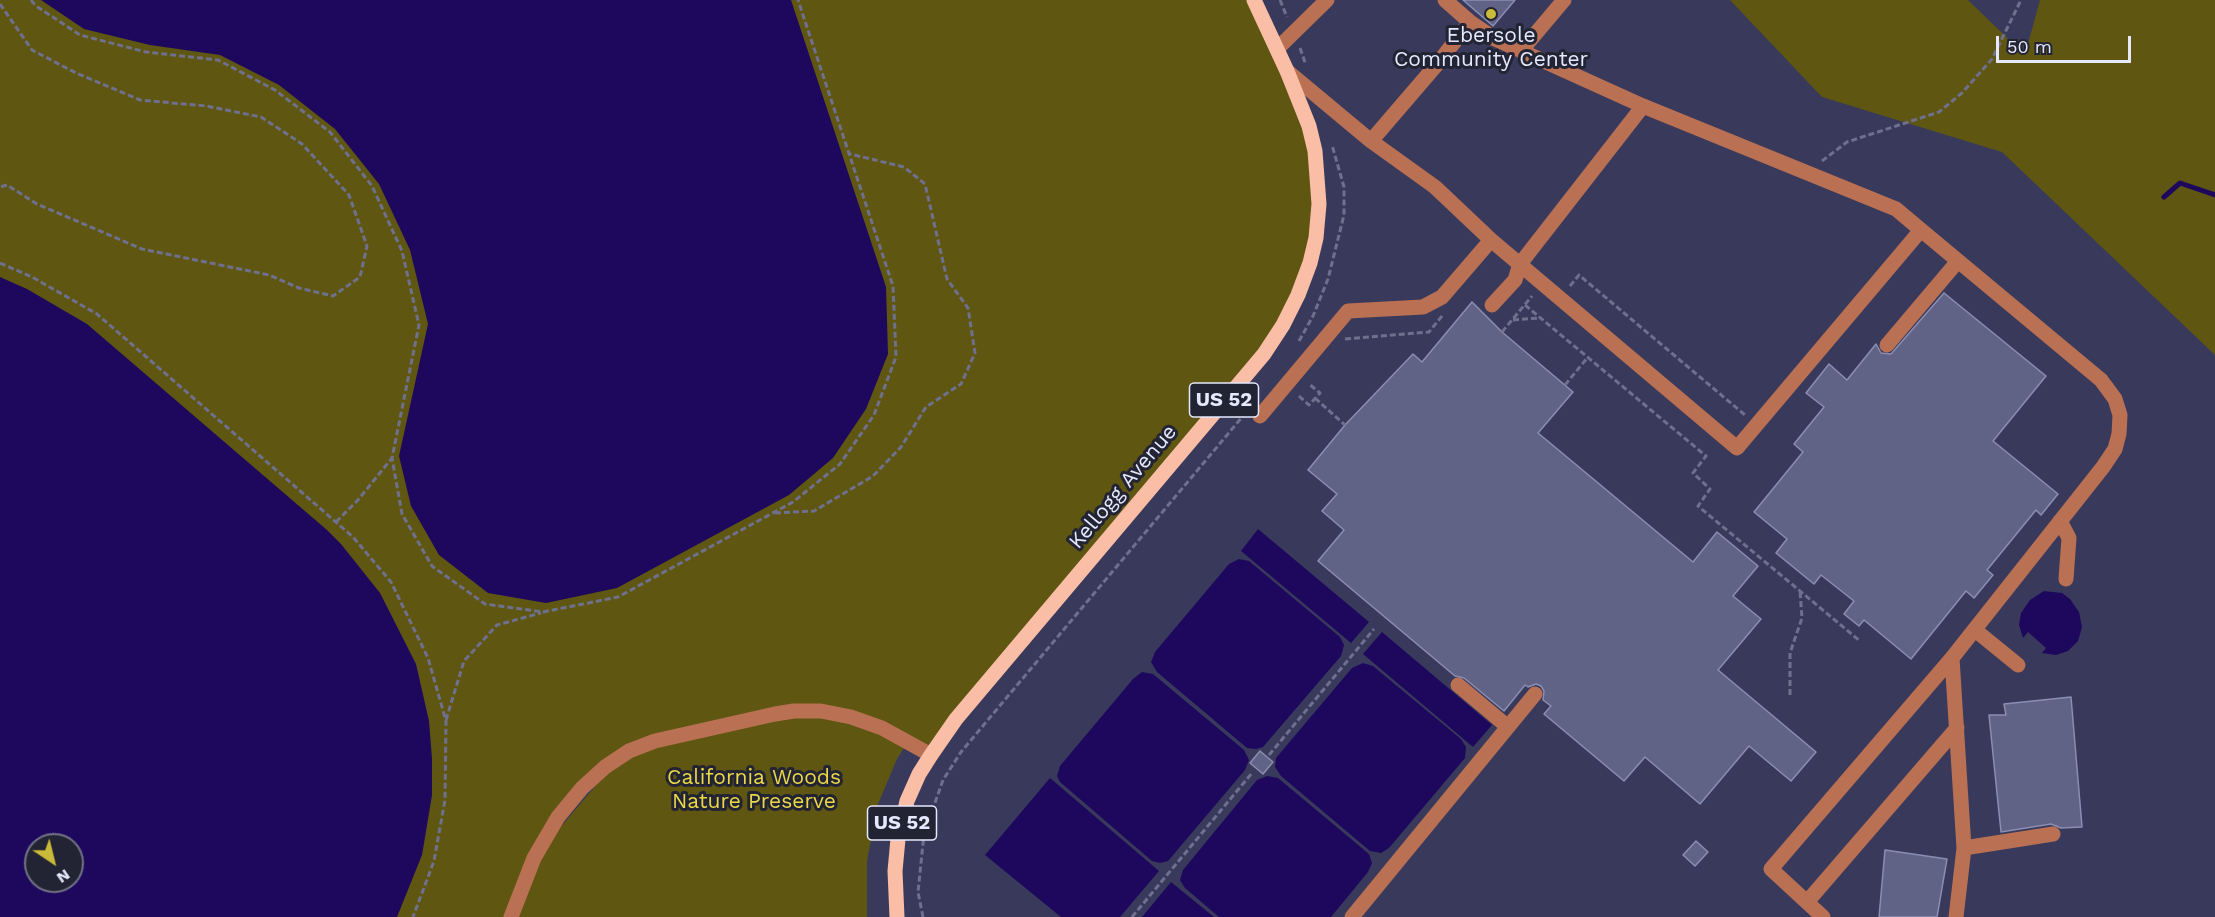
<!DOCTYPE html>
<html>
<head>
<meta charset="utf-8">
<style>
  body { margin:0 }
  #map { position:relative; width:2215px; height:917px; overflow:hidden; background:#393a5b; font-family:"Work Sans",sans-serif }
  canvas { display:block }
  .north { position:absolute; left:24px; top:833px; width:60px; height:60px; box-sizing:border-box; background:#232433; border:2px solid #717284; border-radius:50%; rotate:145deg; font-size:16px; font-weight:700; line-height:24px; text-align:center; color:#e6e8fd }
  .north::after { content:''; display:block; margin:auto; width:21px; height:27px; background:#caba39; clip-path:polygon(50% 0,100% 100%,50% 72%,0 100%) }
  .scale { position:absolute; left:1996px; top:36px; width:135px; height:27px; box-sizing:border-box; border:3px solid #e6e8fd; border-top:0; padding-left:8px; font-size:18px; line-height:21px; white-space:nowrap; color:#e6e8fd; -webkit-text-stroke:4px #232433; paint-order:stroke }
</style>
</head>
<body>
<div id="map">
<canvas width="2215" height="917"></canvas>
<div class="north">N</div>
<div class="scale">50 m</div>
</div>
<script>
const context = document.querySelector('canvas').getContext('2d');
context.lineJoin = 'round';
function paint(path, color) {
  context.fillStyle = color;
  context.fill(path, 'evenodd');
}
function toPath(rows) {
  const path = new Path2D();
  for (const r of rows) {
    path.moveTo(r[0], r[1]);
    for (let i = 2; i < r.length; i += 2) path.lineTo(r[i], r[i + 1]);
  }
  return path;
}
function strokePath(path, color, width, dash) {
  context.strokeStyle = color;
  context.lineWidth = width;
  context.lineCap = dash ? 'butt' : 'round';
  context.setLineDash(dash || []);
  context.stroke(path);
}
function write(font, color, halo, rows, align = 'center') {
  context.font = font + ' "Work Sans",sans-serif';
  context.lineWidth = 6;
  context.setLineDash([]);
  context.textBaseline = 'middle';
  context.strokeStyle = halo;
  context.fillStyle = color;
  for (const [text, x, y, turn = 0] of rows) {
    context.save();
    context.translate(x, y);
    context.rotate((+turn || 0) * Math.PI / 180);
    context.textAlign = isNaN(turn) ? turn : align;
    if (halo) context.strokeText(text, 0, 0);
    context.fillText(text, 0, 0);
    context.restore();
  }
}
paint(toPath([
  [0,0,1254,0,1309,126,1316,238,1283,325,931,755,907,743,897,759,878,804,867,861,867,917,0,917],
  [615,763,535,857,542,842],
  [36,845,72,845,72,881,36,881],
  [1730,0,1968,0,2025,55,2040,0,2215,0,2215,355,2002,152,1822,97]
]), '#5f5611');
paint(toPath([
  [41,0,791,0,886,287,888,354,866,409,833,458,789,495,617,588,546,603,488,593,439,555,411,506,399,456,428,324,410,250,379,184,335,129,279,85,220,55,150,45,84,29],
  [0,277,27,289,87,324,327,530,341,544,380,593,416,664,429,721,432,759,432,795,422,855,397,917,0,917],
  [36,845,72,845,72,881,36,881],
  [1258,529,1369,622,1351,643,1241,551],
  [1239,559,1249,561,1340,637,1344,645,1341,656,1263,747,1256,749,1247,748,1157,672,1151,662,1155,652,1229,564],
  [2044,591,2062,593,2070,599,2079,612,2082,627,2078,641,2068,651,2056,655,2042,653,2046,648,2028,632,2023,638,2019,625,2021,613,2030,600],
  [1382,632,1492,725,1473,747,1363,654],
  [1363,663,1373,666,1461,739,1466,747,1465,758,1389,848,1381,853,1370,851,1281,776,1275,767,1276,758,1352,668],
  [1142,672,1153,674,1244,750,1249,760,1245,770,1168,861,1160,863,1152,861,1060,782,1057,776,1060,766,1133,679],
  [1267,776,1278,778,1369,854,1372,863,1368,872,1331,917,1219,917,1185,888,1180,880,1183,870,1257,780],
  [1050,778,1159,871,1120,917,1061,917,985,855],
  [1171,882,1214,917,1142,917]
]), '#1d085e');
strokePath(toPath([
  [2164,197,2180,183,2215,195]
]), '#1d085e', 5);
const building = toPath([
  [1463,0,1515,0,1493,26,1463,0],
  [1944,293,2046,376,1993,441,2058,494,2041,515,2036,510,1987,570,1993,575,1974,598,1966,591,1911,659,1864,620,1859,626,1844,614,1854,601,1821,575,1814,584,1776,553,1787,539,1754,512,1803,452,1794,444,1824,407,1806,393,1829,364,1847,380,1876,344,1881,353,1891,354,1944,293],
  [1472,302,1502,332,1573,392,1538,433,1693,562,1717,532,1758,566,1733,596,1761,619,1718,670,1816,752,1791,781,1749,746,1700,804,1645,757,1624,781,1544,714,1551,706,1543,700,1544,691,1541,686,1536,684,1528,687,1525,685,1504,711,1464,678,1455,676,1318,561,1344,530,1322,511,1337,494,1308,470,1345,425,1413,354,1422,362,1472,302],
  [2071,697,2082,827,2061,828,2051,824,2001,832,1989,715,2006,715,2004,704,2071,697],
  [1260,751,1273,762,1263,774,1250,763,1260,751],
  [1696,841,1708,852,1695,866,1683,855,1696,841],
  [1885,850,1947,859,1937,917,1879,917,1885,850]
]);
paint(building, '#606286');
strokePath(building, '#8b8eb3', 1.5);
strokePath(toPath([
  [31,0,36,6,80,35,146,52,218,60,275,90,330,132,372,186,402,251,419,325,392,458,402,514,432,566,485,604,543,612,618,597,793,502,840,464,874,415,896,357,893,286,798,0],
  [1280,0,1287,17],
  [0,4,32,50,76,73,140,100,206,106,261,117,302,144,349,195,367,246,360,277,333,296,299,288,269,275,142,249,37,204,7,185,0,187],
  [1300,48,1306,65],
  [1822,161,1847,142,1939,112,1962,93,1992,59,2021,0],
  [0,263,32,277,97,314,353,537,391,582,428,658,446,721,445,800,434,861,413,917],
  [1570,286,1579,275,1745,415],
  [1525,305,1706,456,1693,473,1710,489,1698,506,1860,641],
  [1513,320,1539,318],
  [1502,332,1532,296],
  [1345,339,1429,332,1442,316],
  [1299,341,1313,316,1328,279,1344,215,1344,187,1332,145],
  [1565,385,1588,357],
  [1299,396,1309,405,1320,393,1309,384],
  [1315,398,1345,425],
  [775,513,814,511,873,476,901,447,926,407,961,384,975,353,968,308,947,279,925,184,904,167,850,154],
  [336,522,358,500,392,458],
  [1790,695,1790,653,1802,618,1800,591],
  [446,720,464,661,497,625,541,613],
  [1269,755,1374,629],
  [923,917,918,892,924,834,943,780,961,752,1243,416],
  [1132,917,1252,773]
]), '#6f708e', 3, [6, 3]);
strokePath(toPath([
  [1470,22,1495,39,1643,106,1520,264,1515,280,1492,305],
  [1277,49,1327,0],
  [1521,51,1564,0],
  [1287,71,1371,141,1438,63,1470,22,1445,0],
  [1371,141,1435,187,1491,240,1737,448,1921,230,1896,209,1643,106],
  [1921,230,2101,380,2115,399,2120,415,2119,434,2115,449,2103,467,1952,658,1964,848,1956,917],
  [1887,345,1958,261],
  [1260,416,1348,311,1423,307,1442,297,1491,240],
  [2060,521,2069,538,2066,579],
  [1975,630,2018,665],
  [1458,685,1508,727],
  [1964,848,2053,834],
  [1807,902,1957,728],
  [511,917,534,858,558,817,582,788,605,767,629,751,655,741,775,714,794,711,821,711,851,717,882,728,931,755],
  [1352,917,1535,694],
  [1823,917,1771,869,1952,658]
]), '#ba7053', 15);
strokePath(toPath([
  [897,917,895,871,898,839,907,801,919,774,931,755,956,719,1264,354,1283,325,1298,295,1310,263,1316,238,1319,204,1315,151,1309,126,1287,71,1254,0]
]), '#fabda5', 15);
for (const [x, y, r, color] of [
  [1491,14,6,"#caba39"]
]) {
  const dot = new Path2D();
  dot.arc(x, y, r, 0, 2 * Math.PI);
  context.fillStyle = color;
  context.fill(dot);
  strokePath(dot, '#232433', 2);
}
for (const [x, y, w] of [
  [1224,400,69],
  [902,823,69]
]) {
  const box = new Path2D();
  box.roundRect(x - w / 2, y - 17, w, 34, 4.5);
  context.fillStyle = '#232433';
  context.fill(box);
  strokePath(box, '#e6e8fd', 1.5);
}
write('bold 20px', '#e6e8fd', null, [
  ["US 52",1224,400],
  ["US 52",902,823]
]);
write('21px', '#e6e8fd', '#232433', [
  ["Ebersole",1491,36],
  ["Community Center",1491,60]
]);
write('21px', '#e6e8fd', '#232433', [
  ["Kellogg Avenue",1123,487,-50]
]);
write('21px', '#ebd847', '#232433', [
  ["California Woods",754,778],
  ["Nature Preserve",754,802]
]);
</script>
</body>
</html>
